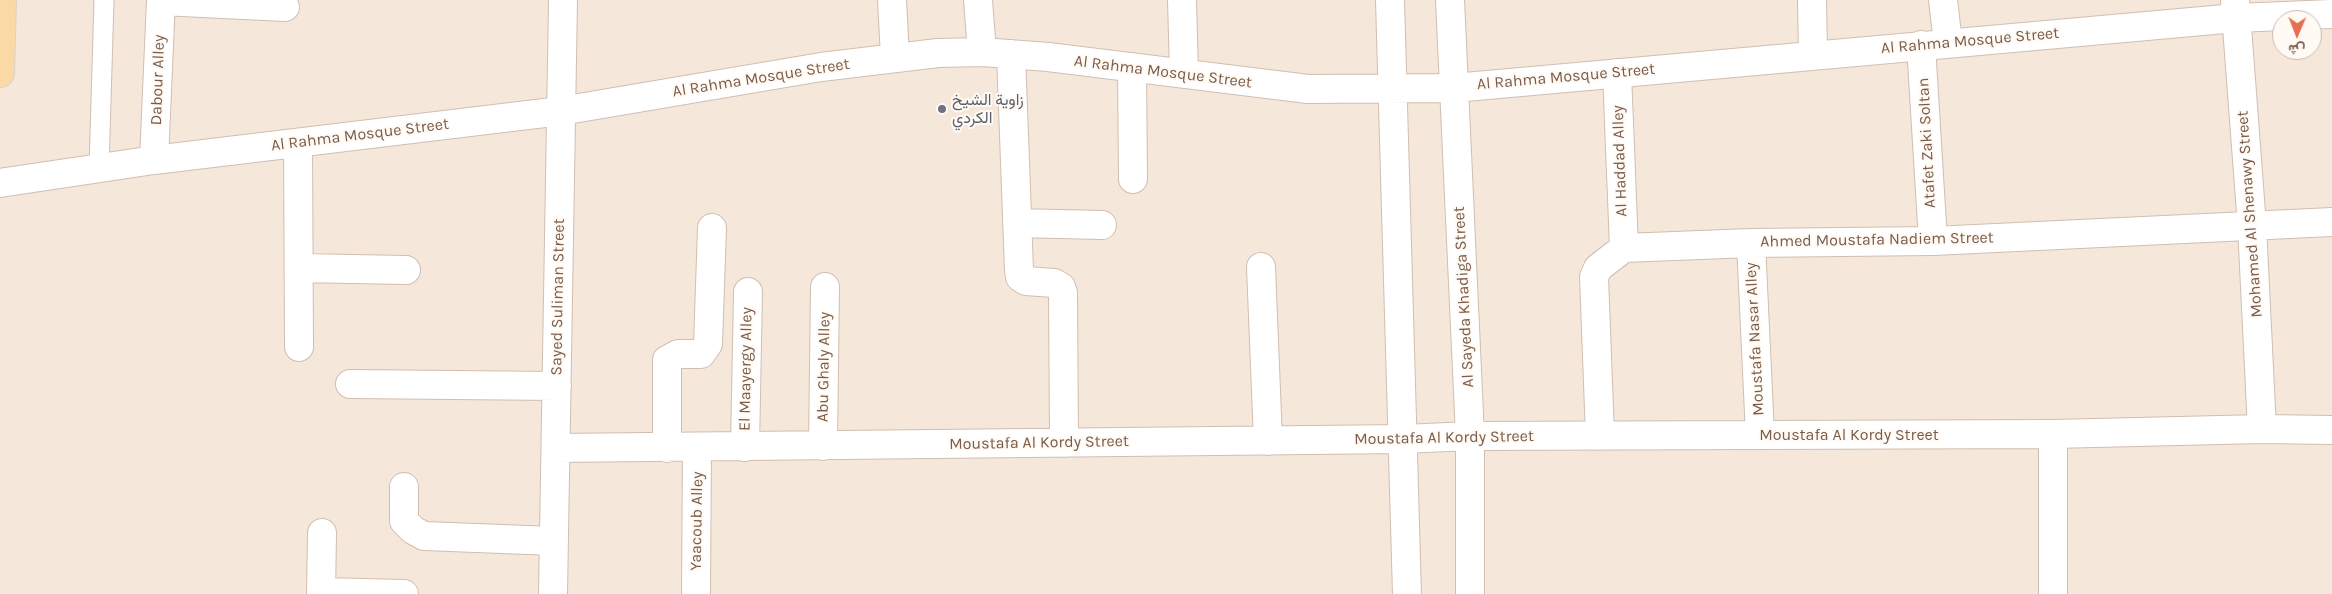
<!DOCTYPE html>
<html>
<head>
<meta charset="utf-8">
<style>
  body { margin:0 }
  #map { position:relative; width:2332px; height:594px; overflow:hidden; background:#fdf6ec; font-family:Karla,Vazirmatn,sans-serif }
  canvas { display:block }
  .north { position:absolute; left:2272px; top:10px; width:50px; height:50px; box-sizing:border-box; background:#fffaf3; border:1px solid #cabbb1; border-radius:50%; rotate:181deg; font-size:14px; font-weight:700; line-height:20px; text-align:center; color:#7a5c4d }
  .north::after { content:''; display:block; margin:auto; width:18px; height:22px; background:#e76f51; clip-path:polygon(50% 0,100% 100%,50% 72%,0 100%) }
</style>
</head>
<body>
<div id="map">
<canvas width="2332" height="594"></canvas>
<div class="north">ش</div>
</div>
<script>
const context = document.querySelector('canvas').getContext('2d');
context.lineJoin = 'round';
function paint(path, color) {
  context.fillStyle = color;
  context.fill(path, 'evenodd');
}
function toPath(rows) {
  const path = new Path2D();
  for (const r of rows) {
    path.moveTo(r[0], r[1]);
    for (let i = 2; i < r.length; i += 2) path.lineTo(r[i], r[i + 1]);
  }
  return path;
}
function strokePath(path, color, width, dash) {
  context.strokeStyle = color;
  context.lineWidth = width;
  context.lineCap = dash ? 'butt' : 'round';
  context.setLineDash(dash || []);
  context.stroke(path);
}
function write(font, color, halo, rows, align = 'center') {
  context.font = font + ' Karla,Vazirmatn,sans-serif';
  context.lineWidth = 4;
  context.setLineDash([]);
  context.textBaseline = 'middle';
  context.strokeStyle = halo;
  context.fillStyle = color;
  for (const [text, x, y, turn = 0] of rows) {
    context.save();
    context.translate(x, y);
    context.rotate((+turn || 0) * Math.PI / 180);
    context.textAlign = isNaN(turn) ? turn : align;
    if (halo) context.strokeText(text, 0, 0);
    context.fillText(text, 0, 0);
    context.restore();
  }
}
paint(toPath([
  [0,0,2332,0,2332,594,0,594],
  [2282,20,2312,20,2312,50,2282,50]
]), '#f5e8da');
const lane = toPath([
  [99,169,104,0]
]);
const street = toPath([
  [892,0,895,57],
  [978,0,982,52],
  [1182,0,1184,73],
  [1390,0,1407,594],
  [1450,0,1470,436,1470,594],
  [1812,0,1813,55],
  [1943,0,1948,43],
  [2235,0,2252,226,2262,429],
  [161,1,285,7],
  [1921,45,1933,241],
  [1011,54,1019,270,1020,277,1026,281,1054,283,1061,287,1063,293,1064,443],
  [1132,67,1133,179],
  [1617,73,1624,248],
  [298,143,299,347],
  [154,160,161,0],
  [0,183,154,160,561,111,821,67,938,53,982,52,1048,57,1308,89,1454,88,2236,18,2332,14],
  [1017,223,1102,225],
  [1751,243,1760,435],
  [1261,267,1268,441],
  [299,268,406,270],
  [350,384,557,386],
  [1600,436,1594,277,1598,268,1624,248,1751,243,1933,241,2332,222],
  [823,446,825,287],
  [745,447,748,292],
  [556,448,1404,439,1470,436,2053,434,2262,429,2332,430],
  [667,448,667,360,678,354,701,354,708,344,712,228],
  [404,487,404,521,413,530,424,536,554,541],
  [321,592,404,594],
  [321,594,322,533],
  [553,594,563,0],
  [696,594,697,447],
  [2053,594,2053,434]
]);
const primary = toPath([
  [0,73,2,0]
]);
strokePath(lane, '#d1beb0', 21);
strokePath(street, '#d1beb0', 30);
strokePath(primary, '#dad1cd', 30);
strokePath(lane, '#fff', 19);
strokePath(street, '#fff', 28);
strokePath(primary, '#fbd9a5', 28);
for (const [x, y, r, color] of [
  [942,109,5,"#6b7280"]
]) {
  const dot = new Path2D();
  dot.arc(x, y, r, 0, 2 * Math.PI);
  context.fillStyle = color;
  context.fill(dot);
  strokePath(dot, '#fffaf3', 2);
}
write('16px', '#7a5c4d', '#fffaf3', [
  ["Al Rahma Mosque Street",1970,41,-5],
  ["Al Rahma Mosque Street",1163,72,7],
  ["Al Rahma Mosque Street",1566,77,-5],
  ["Al Rahma Mosque Street",761,78,-9],
  ["Dabour Alley",158,80,-88],
  ["Al Rahma Mosque Street",360,135,-7],
  ["Atafet Zaki Soltan",1927,143,-93],
  ["Al Haddad Alley",1620,161,-92],
  ["Mohamed Al Shenawy Street",2250,214,-94],
  ["Ahmed Moustafa Nadiem Street",1877,240,-1],
  ["Sayed Suliman Street",558,297,-89],
  ["Al Sayeda Khadiga Street",1464,297,-93],
  ["Moustafa Nasar Alley",1755,339,-93],
  ["Abu Ghaly Alley",824,367,-89],
  ["El Maayergy Alley",746,369,-89],
  ["Moustafa Al Kordy Street",1849,435],
  ["Moustafa Al Kordy Street",1444,438,-1],
  ["Moustafa Al Kordy Street",1039,443,-1],
  ["Yaacoub Alley",697,521,-89]
]);
write('16px', '#5b616d', '#fffaf3', [
  ["زاوية الشيخ",952,100],
  ["الكردي",952,118]
], 'left');
</script>
</body>
</html>
